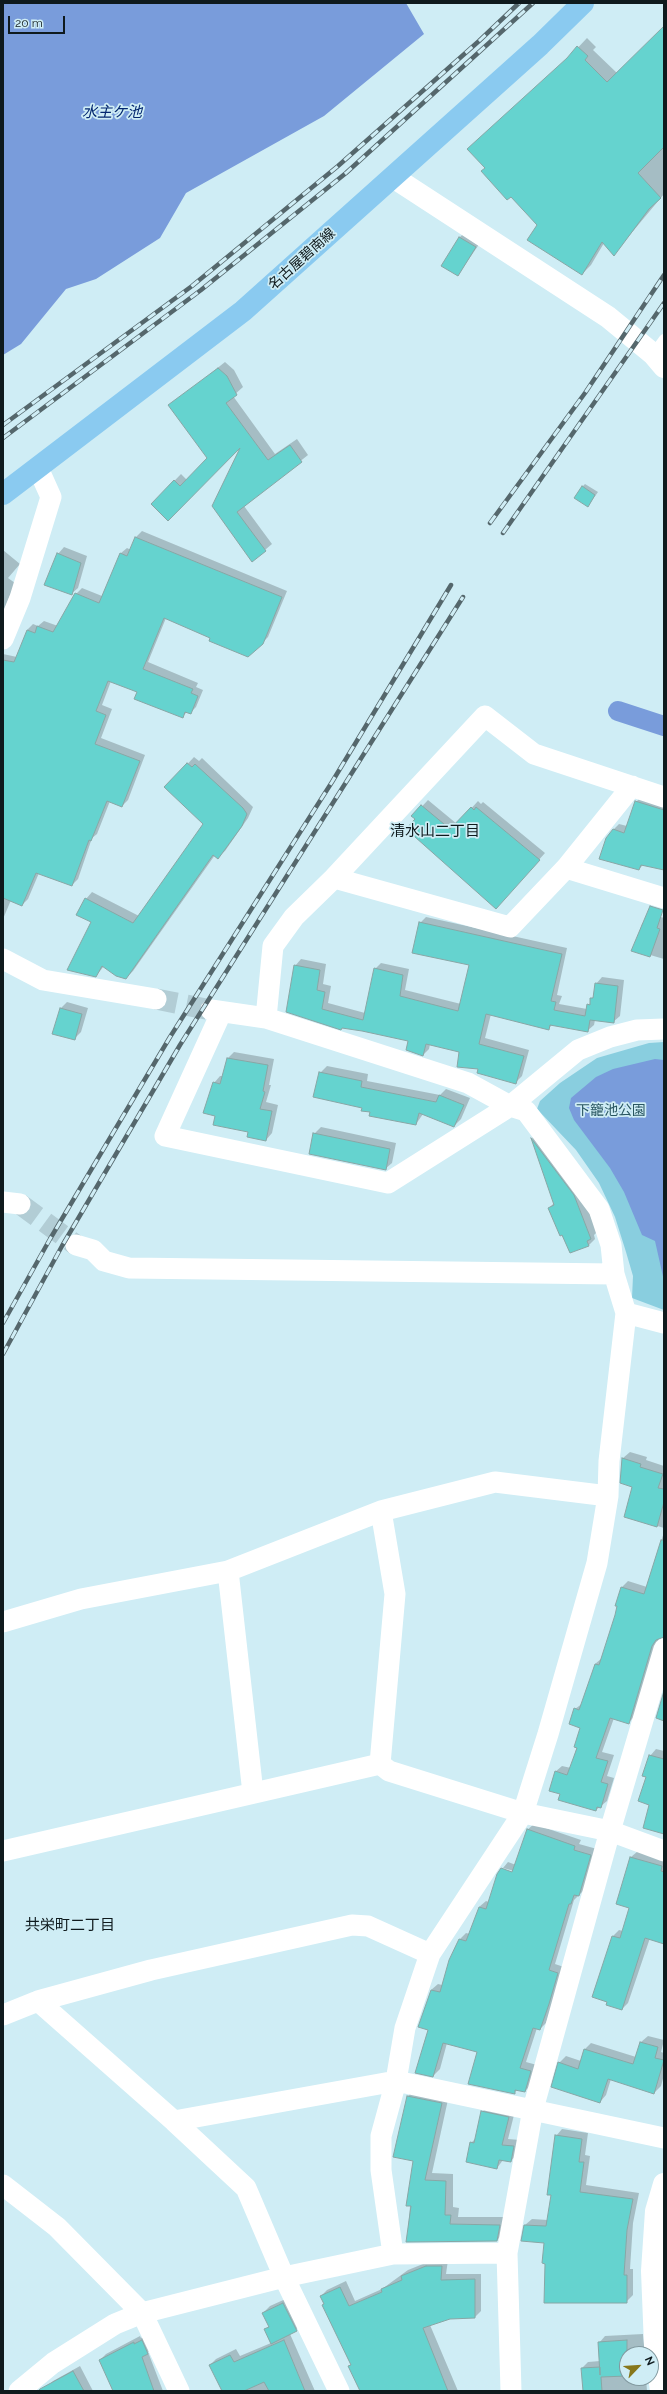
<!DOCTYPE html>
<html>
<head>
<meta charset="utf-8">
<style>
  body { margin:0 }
  #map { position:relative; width:667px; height:2394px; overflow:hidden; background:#cfedf5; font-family:Raleway,sans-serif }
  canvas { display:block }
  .frame { position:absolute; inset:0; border:4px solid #0f1a1d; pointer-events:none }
  .north { position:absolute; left:619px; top:2346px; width:40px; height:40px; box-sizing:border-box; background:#cfedf5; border:1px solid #82999f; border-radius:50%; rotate:65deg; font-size:11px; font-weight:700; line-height:16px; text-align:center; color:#0f1a1d }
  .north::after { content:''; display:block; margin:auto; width:14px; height:18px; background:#87771b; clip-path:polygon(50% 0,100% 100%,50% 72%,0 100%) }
  .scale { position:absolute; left:8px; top:16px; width:57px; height:18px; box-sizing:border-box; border:2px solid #0f1a1d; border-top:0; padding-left:5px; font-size:12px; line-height:14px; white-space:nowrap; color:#0f1a1d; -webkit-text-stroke:3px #cfedf5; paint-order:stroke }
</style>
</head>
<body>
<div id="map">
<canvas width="667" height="2394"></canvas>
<div class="frame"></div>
<div class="north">N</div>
<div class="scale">20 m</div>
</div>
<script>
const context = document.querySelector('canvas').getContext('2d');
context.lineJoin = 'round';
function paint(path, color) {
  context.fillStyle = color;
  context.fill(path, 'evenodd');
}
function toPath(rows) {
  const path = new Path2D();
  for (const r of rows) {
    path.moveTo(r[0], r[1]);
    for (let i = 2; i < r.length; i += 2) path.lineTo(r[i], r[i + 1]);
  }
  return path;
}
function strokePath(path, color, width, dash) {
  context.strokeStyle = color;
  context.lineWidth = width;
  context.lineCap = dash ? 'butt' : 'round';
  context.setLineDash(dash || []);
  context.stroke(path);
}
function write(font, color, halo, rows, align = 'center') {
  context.font = font + ' Raleway,"Noto Sans JP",sans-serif';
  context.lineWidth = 3.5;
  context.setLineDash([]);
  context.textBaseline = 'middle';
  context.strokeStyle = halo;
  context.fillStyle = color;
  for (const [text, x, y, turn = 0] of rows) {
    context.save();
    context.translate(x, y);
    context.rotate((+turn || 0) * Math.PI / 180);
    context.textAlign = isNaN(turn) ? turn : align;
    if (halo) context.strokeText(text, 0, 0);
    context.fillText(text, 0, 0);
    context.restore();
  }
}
paint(toPath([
  [664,1042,664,1310,632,1298,633,1276,626,1252,615,1217,599,1183,576,1150,537,1109,540,1101,560,1083,597,1058,649,1043]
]), '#89cedf');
paint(toPath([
  [3,3,406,3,424,34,324,116,186,193,160,238,96,279,66,289,21,344,3,355],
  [655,1059,664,1060,664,1281,655,1241,642,1235,624,1192,610,1168,574,1120,569,1108,571,1098,596,1077,613,1069]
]), '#799cdb');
paint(toPath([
  [664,27,664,194,614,254,604,243,591,265,582,274,538,224,571,55,587,38,596,47,593,50,617,73],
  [466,231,482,240,458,275,443,265,460,237],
  [225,362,234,370,243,387,233,396,275,454,297,439,308,455,244,506,272,544,252,561,213,505,243,444,168,520,152,504,181,474,187,480,208,458,170,406],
  [585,484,598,492,588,506,582,487],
  [142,531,287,591,268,637,262,643,211,637,166,618,148,662,198,683,196,687,203,690,196,707,190,713,187,712,183,716,138,691,111,681,102,705,112,709,101,738,145,755,128,800,122,806,110,801,97,834,92,838,78,879,72,885,39,873,28,899,22,905,11,900,3,919,3,654,17,657,27,630,33,624,38,626,44,621,58,626,76,594,82,588,102,596,121,553,127,548,131,550,136,537],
  [64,547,87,556,78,588,71,594,58,554],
  [3,550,20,564,8,578,15,583,3,613],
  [194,757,199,761,202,758,253,807,248,818,225,851,218,857,215,855,133,971,126,978,104,966,96,976,92,921,86,899,92,892,139,916,204,824,166,787],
  [642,796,664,803,664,869,644,864,639,869,613,830,619,824,627,826,636,802],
  [428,800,457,824,478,801,481,804,483,802,545,853,502,901,413,816],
  [652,914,664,918,664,959,633,950,642,924],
  [426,917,567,948,557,995,562,996,559,1004,587,1009,594,995,596,984,602,977,624,980,620,1016,613,1022,595,1020,594,1025,587,1031,553,1024,549,1028,491,1014,485,1038,529,1050,522,1076,516,1082,479,1069,460,1051,430,1044,429,1049,423,1055,410,1040,287,1011,295,966,301,959,326,964,323,984,331,986,328,1003,365,1013,375,969,381,963,409,969,405,990,461,1004,470,964,420,923],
  [67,1002,88,1008,81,1032,74,1039,54,1033,61,1008],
  [234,1052,274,1059,269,1085,271,1085,266,1102,278,1105,272,1133,266,1140,216,1115,214,1083,220,1076,223,1076,227,1059],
  [327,1066,368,1074,367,1081,440,1095,446,1089,470,1098,461,1119,454,1126,423,1114,416,1124,363,1108,320,1073],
  [321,1127,396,1143,392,1163,385,1169,314,1134],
  [538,1133,580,1189,597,1232,594,1235,595,1239,589,1245,570,1252,549,1208,555,1202,532,1138],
  [630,1452,647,1457,646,1460,664,1466,664,1528,625,1516,634,1486,621,1482,623,1458],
  [664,1532,664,1637,659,1638,635,1716,629,1722,614,1718,602,1752,614,1755,607,1776,614,1778,607,1801,596,1810,561,1793,555,1772,562,1766,571,1768,582,1727,575,1709,583,1703,595,1664,602,1658,616,1615,622,1587,628,1581,647,1587],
  [656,1749,664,1751,664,1833,650,1805,647,1776,650,1756],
  [534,1824,581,1840,579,1844,597,1849,585,1889,574,1900,555,1964,564,1967,555,1997,546,2023,540,2029,537,2028,526,2062,537,2065,531,2085,525,2091,517,2090,514,2093,479,2051,447,2043,440,2069,433,2076,429,2029,431,1990,438,1984,442,1985,460,1939,466,1933,470,1934,479,1907,486,1901,489,1902,502,1869,517,1874,518,1872,503,1868,508,1862,516,1865,527,1830],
  [638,1851,664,1859,664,1943,650,1938,628,2003,622,2009,613,1936,619,1930,623,1931,630,1907,617,1904,631,1857],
  [648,2036,664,2040,661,2052,664,2053,664,2075,661,2086,654,2093,611,2079,606,2095,600,2102,559,2063,566,2056,581,2061,585,2049,591,2043,636,2057,641,2042],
  [416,2088,449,2095,432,2173,453,2174,453,2207,459,2208,458,2217,507,2217,505,2232,497,2240,407,2241,414,2160,395,2156,408,2096],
  [488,2106,515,2111,508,2139,520,2140,517,2154,511,2161,503,2160,497,2168,471,2143,476,2138,482,2112],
  [562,2129,588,2133,585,2155,590,2156,586,2185,639,2193,633,2223,630,2269,633,2269,633,2295,626,2302,546,2263,545,2242,525,2225,532,2219,548,2220,552,2194,556,2136],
  [433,2260,448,2260,446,2274,481,2274,481,2311,475,2317,449,2318,430,2325,458,2391,364,2391,349,2367,352,2364,321,2296,327,2290,346,2281,355,2301,382,2289,408,2270],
  [290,2297,303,2324,290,2334,315,2391,222,2391,210,2365,216,2359,236,2349,240,2356,271,2343,265,2330,269,2326,263,2313,270,2306],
  [643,2334,645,2354,627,2354,627,2378,646,2378,647,2391,584,2391,582,2368,588,2362,600,2361,599,2343,605,2336],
  [148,2335,154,2347,148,2352,163,2391,114,2391,100,2360,106,2354,140,2336,141,2338],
  [80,2366,93,2391,49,2391,47,2387,53,2381]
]), '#0003');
strokePath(toPath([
  [618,711,664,726]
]), '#799cdb', 20);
const building = toPath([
  [664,26,664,147,638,173,661,198,649,209,614,256,602,242,582,275,527,240,537,225,511,197,507,200,481,171,485,168,467,149,567,58,577,46,588,56,585,60,607,82,664,26],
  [459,237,476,247,458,276,441,266,459,237],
  [218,368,227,376,237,395,226,403,268,460,290,445,302,462,237,512,266,551,252,562,212,506,240,448,168,521,151,504,174,480,180,486,207,458,168,405,218,368],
  [582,486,595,495,588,507,574,498,582,486],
  [135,537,282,597,263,644,248,657,209,641,210,638,164,618,143,669,193,689,191,693,198,696,191,714,185,712,183,718,134,699,137,692,108,681,96,711,106,715,95,744,140,761,122,807,107,801,91,841,89,840,72,886,36,873,22,906,3,898,3,660,14,662,27,630,35,633,37,626,53,632,75,593,99,603,120,553,127,556,135,537],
  [57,553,81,563,72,595,44,585,57,553],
  [187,763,192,767,195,764,243,808,247,814,242,826,218,859,213,855,126,979,116,976,102,966,96,977,67,970,91,922,76,915,85,898,133,923,203,824,164,787,187,763],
  [635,801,664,810,664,870,641,865,639,870,599,859,606,838,613,829,624,833,635,801],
  [421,805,450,829,471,807,474,810,476,807,540,860,496,909,406,829,415,819,411,816,421,805],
  [650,906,663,910,657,928,660,929,650,957,631,951,650,906],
  [419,922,562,954,551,1001,556,1002,554,1010,585,1016,587,1004,590,1005,590,998,593,998,595,983,618,986,614,1023,590,1020,588,1032,550,1025,549,1030,486,1014,479,1044,524,1056,516,1084,477,1073,478,1069,457,1067,459,1052,426,1044,423,1056,406,1050,408,1041,362,1031,342,1028,341,1030,286,1012,294,965,320,970,317,990,325,992,322,1009,363,1020,374,968,403,975,400,996,458,1011,469,965,412,953,419,922],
  [60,1008,82,1014,75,1040,52,1034,60,1008],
  [227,1058,268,1065,263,1091,265,1092,260,1109,272,1111,266,1141,247,1137,248,1132,213,1125,215,1116,203,1113,213,1082,220,1084,227,1058],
  [319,1072,362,1081,361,1087,436,1102,439,1095,464,1105,454,1127,419,1113,416,1125,369,1116,370,1112,361,1111,362,1108,313,1097,319,1072],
  [313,1133,390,1149,386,1170,309,1154,313,1133],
  [531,1138,574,1195,591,1239,587,1241,589,1246,570,1253,562,1235,560,1236,548,1208,554,1205,531,1138],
  [622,1458,641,1464,640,1467,663,1474,658,1488,664,1489,664,1502,657,1527,624,1517,632,1487,620,1483,622,1458],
  [661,1540,664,1540,664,1637,656,1640,652,1646,629,1724,610,1718,596,1758,608,1761,601,1782,608,1784,601,1808,597,1807,596,1811,558,1800,560,1794,549,1791,555,1771,567,1775,577,1748,574,1747,580,1728,569,1724,574,1708,579,1710,595,1664,599,1665,615,1615,617,1606,615,1606,621,1587,644,1594,661,1540],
  [664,1691,664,1721,656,1718,664,1691],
  [649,1755,664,1759,664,1834,643,1828,649,1805,638,1801,646,1777,642,1776,649,1755],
  [527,1829,575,1846,574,1850,591,1855,579,1896,574,1895,571,1904,569,1904,549,1970,558,1973,549,2004,540,2030,533,2028,520,2068,531,2071,525,2092,515,2090,515,2094,468,2084,477,2052,443,2043,433,2077,415,2073,428,2030,418,2027,431,1990,440,1992,449,1960,459,1939,466,1941,479,1907,486,1909,497,1874,501,1868,512,1872,527,1829],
  [630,1857,662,1866,661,1871,664,1872,664,1944,645,1938,622,2010,606,2005,607,2002,592,1997,612,1936,620,1938,629,1908,616,1904,630,1857],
  [640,2042,658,2047,655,2058,664,2060,654,2094,608,2079,600,2103,551,2087,558,2062,578,2069,584,2049,633,2064,640,2042],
  [407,2096,442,2103,425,2180,446,2181,445,2215,451,2215,450,2224,500,2225,497,2241,406,2242,411,2206,406,2206,413,2161,393,2157,407,2096],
  [481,2111,509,2117,502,2145,514,2146,511,2162,499,2160,497,2169,466,2162,470,2142,474,2143,481,2111],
  [555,2135,582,2139,579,2162,584,2162,580,2192,633,2199,627,2230,624,2275,627,2275,627,2303,544,2303,545,2264,542,2263,544,2243,521,2241,524,2225,546,2226,551,2195,547,2195,555,2135],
  [426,2266,442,2266,441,2280,475,2279,475,2318,450,2319,423,2328,448,2391,360,2391,348,2366,351,2365,322,2305,324,2304,320,2296,340,2287,349,2306,382,2292,381,2289,402,2280,401,2276,426,2266],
  [283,2303,297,2331,271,2344,264,2329,269,2327,262,2313,283,2303],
  [142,2340,148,2354,142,2357,154,2391,113,2391,99,2360,134,2342,134,2344,142,2340],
  [284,2340,305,2391,269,2391,264,2382,244,2391,222,2391,209,2365,230,2355,234,2362,284,2340],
  [627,2340,627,2376,601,2377,602,2391,583,2391,581,2368,600,2367,600,2375,598,2342,627,2340],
  [73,2371,84,2391,38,2391,40,2389,73,2371]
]);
paint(building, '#65d3cf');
strokePath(building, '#88a6a5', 1);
strokePath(toPath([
  [156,999,211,1010],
  [20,1204,76,1245]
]), '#b2cdd5', 21, [21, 10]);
strokePath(toPath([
  [653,354,664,339]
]), '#fff', 10);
strokePath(toPath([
  [3,639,20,598,51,497,38,468],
  [566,868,664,898],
  [334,878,510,927,566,868,632,786],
  [3,959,43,980,156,999],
  [211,1010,266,1018,468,1083,510,1106,526,1111,599,1209,611,1245,614,1274,626,1313,609,1461,608,1496,597,1563,548,1734,523,1813,430,1954,405,2028,396,2081,381,2136,381,2170,393,2254],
  [221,1013,165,1136,388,1183,510,1106,578,1050,610,1037,637,1030,664,1029],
  [266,1018,273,946,294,917,334,878,485,716,534,754,664,797],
  [3,1202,20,1204],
  [76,1245,93,1250,104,1261,129,1268,614,1274],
  [626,1313,664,1323],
  [228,1571,253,1793],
  [3,1622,81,1599,228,1571,381,1511,495,1482,608,1496],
  [380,1764,389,1771,523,1813,610,1831,664,1851],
  [380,1764,395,1594,381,1511],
  [3,1851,380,1764],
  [38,2001,174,2121,246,2188,284,2277,339,2391],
  [3,2015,38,2001,151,1970,352,1925,368,1926,430,1954],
  [174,2121,396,2081,664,2138],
  [3,2185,57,2227,142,2313,179,2391],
  [19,2391,53,2363,115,2324,142,2313,284,2277,393,2254,507,2253],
  [511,2391,507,2253,533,2109,610,1831,664,1649]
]), '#fff', 21);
strokePath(toPath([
  [393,177,608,317,653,354,664,367],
  [661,2391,655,2346,652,2271,656,2211,664,2184]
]), '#fff', 22);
strokePath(toPath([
  [3,494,243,311,540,45,583,3]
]), '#8acaf0', 22);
const rail = toPath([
  [3,425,192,286,338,166,479,41,519,3],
  [3,438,201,290,346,173,533,3],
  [490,523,585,393,664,275],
  [503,533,664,303],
  [3,1323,50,1239,170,1037,332,782,451,585],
  [3,1354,62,1246,180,1045,463,597]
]);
strokePath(rail, '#55676c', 4.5);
strokePath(rail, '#cfedf5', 3, [9]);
write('14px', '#0f1a1d', '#cfedf5', [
  ["名古屋碧南線",302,259,-42]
]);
write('14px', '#295661', '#cfedf5', [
  ["下籠池公園",611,1111]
]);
write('italic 15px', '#03276f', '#cfedf5', [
  ["水主ケ池",112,112]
]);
write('15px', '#0f1a1d', '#cfedf5', [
  ["清水山二丁目",435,831],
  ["共栄町二丁目",70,1925]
]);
</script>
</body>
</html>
